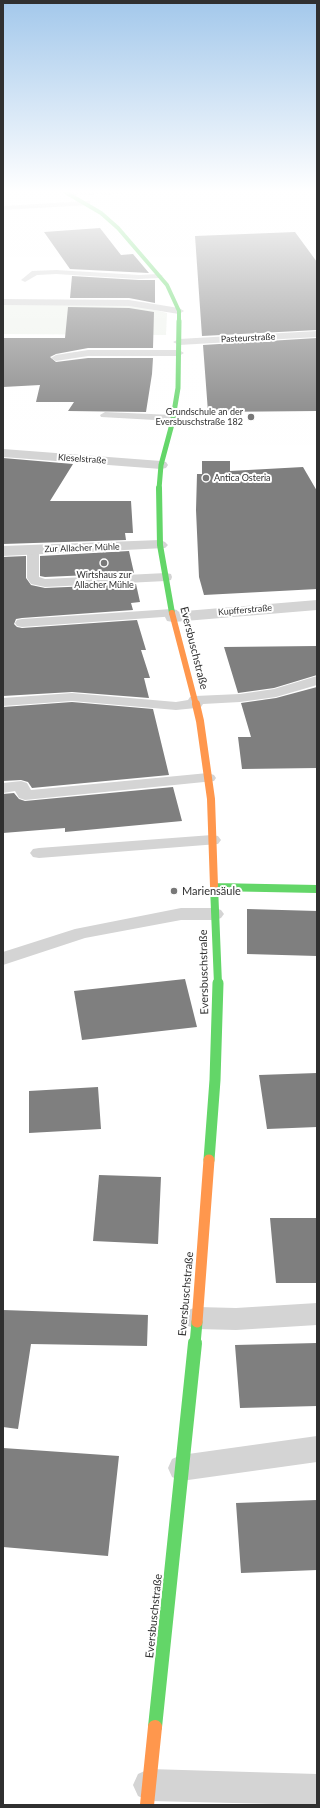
<!DOCTYPE html>
<html>
<head>
<meta charset="utf-8">
<style>
  body { margin:0 }
  #map { position:relative; width:320px; height:1808px; overflow:hidden; background:#fff; font-family:Lato,sans-serif }
  canvas { display:block }
  .frame { position:absolute; inset:0; border:4px solid #303030; pointer-events:none }
</style>
</head>
<body>
<div id="map">
<canvas width="320" height="1808"></canvas>
<div class="frame"></div>
</div>
<script>
const context = document.querySelector('canvas').getContext('2d');
context.lineJoin = 'round';
function paint(path, color) {
  context.fillStyle = color;
  context.fill(path, 'evenodd');
}
function toPath(rows) {
  const path = new Path2D();
  for (const r of rows) {
    path.moveTo(r[0], r[1]);
    for (let i = 2; i < r.length; i += 2) path.lineTo(r[i], r[i + 1]);
  }
  return path;
}
function strokePath(path, color, width, dash) {
  context.strokeStyle = color;
  context.lineWidth = width;
  context.lineCap = dash ? 'butt' : 'round';
  context.setLineDash(dash || []);
  context.stroke(path);
}
function write(font, color, halo, rows, align = 'center') {
  context.font = font + ' Lato,sans-serif';
  context.lineWidth = 4;
  context.setLineDash([]);
  context.textBaseline = 'middle';
  context.strokeStyle = halo;
  context.fillStyle = color;
  for (const [text, x, y, turn = 0] of rows) {
    context.save();
    context.translate(x, y);
    context.rotate((+turn || 0) * Math.PI / 180);
    context.textAlign = isNaN(turn) ? turn : align;
    if (halo) context.strokeText(text, 0, 0);
    context.fillText(text, 0, 0);
    context.restore();
  }
}
paint(toPath([
  [3,304,133,305,167,313,166,335,3,334]
]), '#eef2ec');
paint(toPath([
  [100,228,121,255,133,254,149,273,70,269,44,232],
  [295,232,317,262,317,330,202,336,195,236],
  [72,276,139,280,155,280,155,303,129,298,70,298],
  [68,307,129,308,154,312,153,348,88,348,56,354,50,357,56,362,88,358,153,358,152,374,146,412,68,411,74,402,36,402,40,385,3,387,3,338,65,338],
  [317,338,317,411,208,412,203,345],
  [3,458,73,464,50,501,131,501,133,533,125,533,126,540,3,544],
  [202,461,230,461,230,471,303,467,317,491,317,589,204,595,199,577,196,510,197,474,202,474],
  [129,551,134,573,45,577,40,576,40,556],
  [26,556,26,578,31,585,45,588,136,584,140,602,131,603,133,610,22,618,16,619,14,624,17,627,22,628,137,620,146,650,141,650,150,678,144,678,149,698,72,692,3,696,3,557],
  [317,646,317,675,274,688,238,693,224,647],
  [317,687,317,768,242,769,238,737,251,737,241,703,276,698],
  [72,702,153,709,169,775,32,788,28,782,21,780,3,781,3,707],
  [173,787,182,821,65,832,65,828,3,833,3,794,14,793,19,799,25,801],
  [247,909,317,911,317,956,247,954],
  [185,979,197,1027,82,1040,74,991],
  [317,1073,317,1127,267,1129,259,1075],
  [98,1087,101,1129,29,1133,29,1091],
  [99,1175,161,1177,158,1244,93,1241],
  [270,1218,317,1218,317,1283,276,1283],
  [3,1310,148,1315,147,1346,31,1344,18,1429,3,1427],
  [317,1343,317,1406,240,1408,235,1345],
  [3,1448,119,1456,108,1556,3,1547],
  [317,1500,317,1570,241,1573,236,1503]
]), '#7f7f7f');
paint(toPath([
  [70,192,126,192,123,194,68,195,68,193,70,192],
  [87,201,90,201,90,205,3,210,3,206,87,201],
  [56,270,139,275,159,274,163,276,159,278,139,279,56,274,37,275,25,282,21,280,32,271,56,270],
  [88,350,179,350,184,353,179,356,88,356,56,361,51,358,56,355,88,350],
  [105,412,173,415,178,418,173,421,101,417,100,415,105,412],
  [33,546,37,547,39,550,39,577,45,579,166,573,171,574,172,577,171,580,166,581,45,587,31,584,27,578,27,550,29,547,33,546],
  [172,609,177,610,179,613,177,616,22,627,17,626,15,623,17,620,22,619,172,609],
  [317,676,317,685,276,697,240,702,203,704,201,707,196,708,176,710,72,701,3,706,3,698,72,693,176,702,188,700,190,697,195,696,240,694,274,689,317,676],
  [208,773,214,775,216,778,214,781,25,800,19,798,15,791,3,793,3,783,21,781,27,783,31,790,208,773],
  [212,835,218,836,221,840,218,844,39,858,33,857,30,853,33,849,39,848,212,835],
  [181,908,215,908,221,910,224,914,221,918,215,920,181,920,85,938,3,965,3,952,75,929,181,908],
  [317,1303,317,1325,236,1330,197,1329,188,1326,185,1318,188,1310,197,1307,236,1308,317,1303],
  [317,1436,317,1462,181,1481,172,1477,168,1468,172,1459,181,1455,317,1436],
  [149,1769,317,1774,317,1805,149,1801,138,1796,133,1785,138,1774,149,1769]
]), '#d4d4d4');
paint(toPath([
  [3,299,129,300,179,308,184,311,179,314,129,306,3,305,3,299],
  [317,331,317,337,179,345,173,342,179,339,317,331],
  [3,449,161,461,166,462,168,465,166,468,161,469,3,457,3,449],
  [160,540,165,542,168,545,165,548,3,556,3,546,160,540],
  [317,600,317,610,173,622,167,621,165,617,167,613,173,612,317,600]
]), '#d4d4d4');
strokePath(toPath([
  [65,192,101,213,118,228,167,285,179,311,179,322]
]), '#63d668', 4);
strokePath(toPath([
  [159,489,161,465,172,424,178,388,179,321]
]), '#63d668', 5);
strokePath(toPath([
  [159,488,160,545,172,613]
]), '#63d668', 6);
strokePath(toPath([
  [214,886,218,984],
  [214,887,317,889]
]), '#63d668', 8);
strokePath(toPath([
  [209,1160,215,1080,218,983],
  [195,1344,197,1322]
]), '#63d668', 11);
strokePath(toPath([
  [155,1727,195,1343]
]), '#63d668', 14);
strokePath(toPath([
  [172,613,196,705]
]), '#ff974d', 6);
strokePath(toPath([
  [196,704,200,721,211,799,214,886]
]), '#ff974d', 8);
strokePath(toPath([
  [197,1322,209,1160]
]), '#ff974d', 11);
strokePath(toPath([
  [147,1805,155,1727]
]), '#ff974d', 14);
const sky = context.createLinearGradient(0, 0, 0, 445);
sky.addColorStop(0, '#a3c8eb');
sky.addColorStop(0.43, '#fff');
sky.addColorStop(1, '#ffffff00');
context.fillStyle = sky;
context.fillRect(0, 0, 320, 445);
for (const [x, y, r, color] of [
  [251,417,4,"#787878"],
  [206,478,4,"#787878"],
  [104,563,4,"#787878"],
  [174,891,4,"#787878"]
]) {
  const dot = new Path2D();
  dot.arc(x, y, r, 0, 2 * Math.PI);
  context.fillStyle = color;
  context.fill(dot);
  strokePath(dot, '#fff', 1.5);
}
write('9px', '#303030', '#fff', [
  ["Pasteurstraße",248,338,-3],
  ["Kleselstraße",82,459,4],
  ["Zur Allacher Mühle",82,548,-2],
  ["Kupfferstraße",245,610,-5]
]);
write('9px', '#303030', '#fff', [
  ["Grundschule an der",243,412],
  ["Eversbuschstraße 182",243,422],
  ["Antica Osteria",214,478,"left"],
  ["Wirtshaus zur",104,575,"center"],
  ["Allacher Mühle",104,585,"center"]
], 'right');
write('11px', '#303030', '#fff', [
  ["Eversbuschstraße",194,648,76],
  ["Eversbuschstraße",204,972,-91],
  ["Eversbuschstraße",186,1294,-85],
  ["Eversbuschstraße",154,1616,-84]
]);
write('11px', '#303030', '#fff', [
  ["Mariensäule",182,891]
], 'left');
</script>
</body>
</html>
